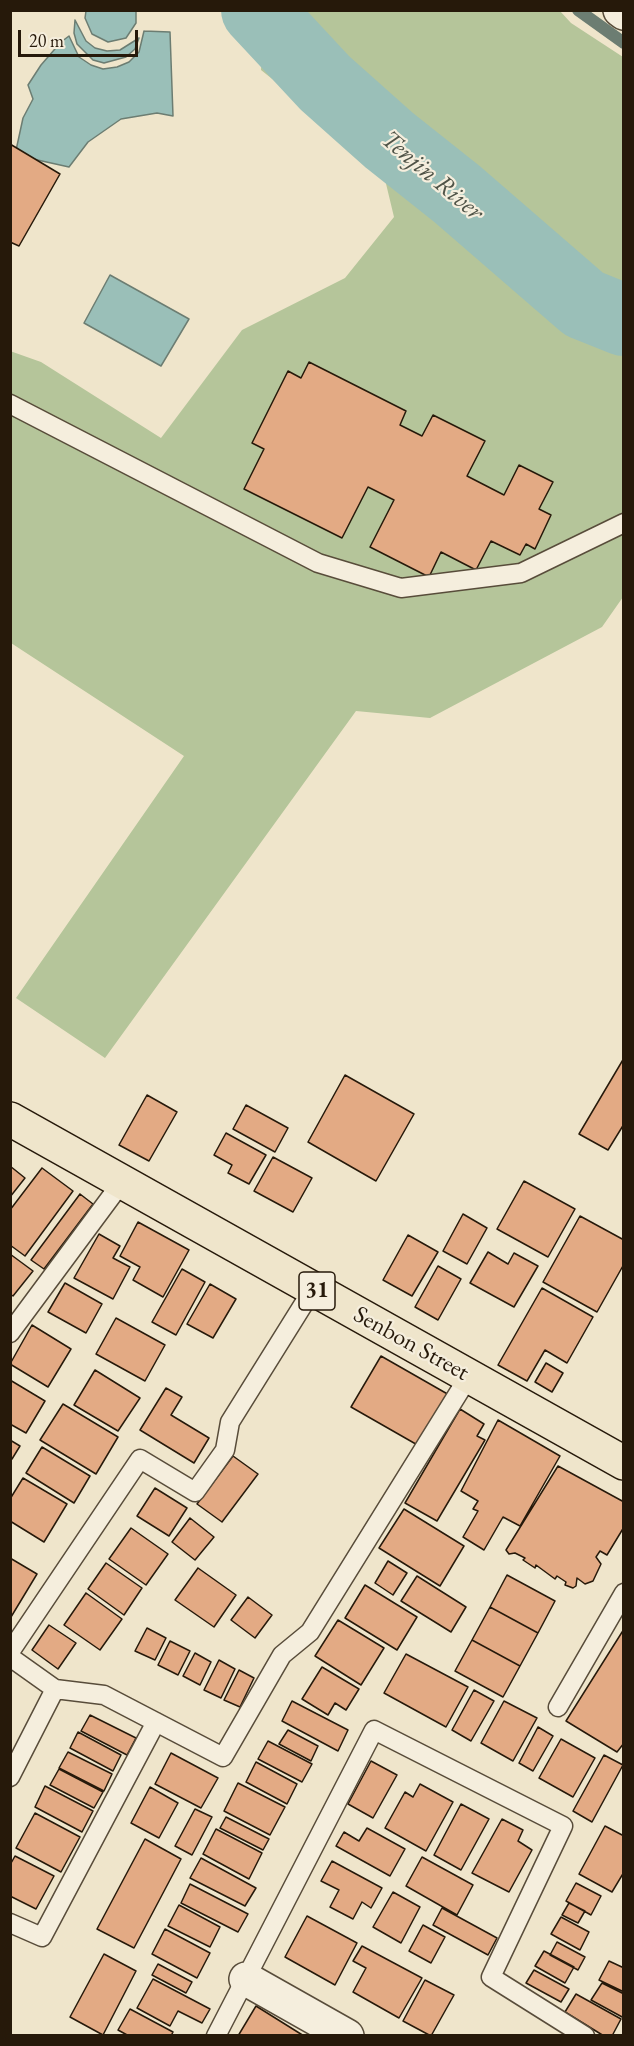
<!DOCTYPE html>
<html>
<head>
<meta charset="utf-8">
<style>
  body { margin:0 }
  #map { position:relative; width:634px; height:2046px; overflow:hidden; background:#efe5cb; font-family:"EB Garamond",serif }
  canvas { display:block }
  .frame { position:absolute; inset:0; border:12px solid #26190a; pointer-events:none }
  .scale { position:absolute; left:18px; top:30px; width:120px; height:27px; box-sizing:border-box; border:3px solid #26190a; border-top:0; padding-left:8px; font-size:18px; line-height:21px; white-space:nowrap; color:#26190a; -webkit-text-stroke:4px #f5eedd; paint-order:stroke }
</style>
</head>
<body>
<div id="map">
<canvas width="634" height="2046"></canvas>
<div class="frame"></div>
<div class="scale">20 m</div>
</div>
<script>
const context = document.querySelector('canvas').getContext('2d');
context.lineJoin = 'round';
function paint(path, color) {
  context.fillStyle = color;
  context.fill(path, 'evenodd');
}
function toPath(rows) {
  const path = new Path2D();
  for (const r of rows) {
    path.moveTo(r[0], r[1]);
    for (let i = 2; i < r.length; i += 2) path.lineTo(r[i], r[i + 1]);
  }
  return path;
}
function strokePath(path, color, width, dash) {
  context.strokeStyle = color;
  context.lineWidth = width;
  context.lineCap = dash ? 'butt' : 'round';
  context.setLineDash(dash || []);
  context.stroke(path);
}
function write(font, color, halo, rows, align = 'center') {
  context.font = font + ' "EB Garamond",serif';
  context.lineWidth = 4.5;
  context.setLineDash([]);
  context.textBaseline = 'middle';
  context.strokeStyle = halo;
  context.fillStyle = color;
  for (const [text, x, y, turn = 0] of rows) {
    context.save();
    context.translate(x, y);
    context.rotate((+turn || 0) * Math.PI / 180);
    context.textAlign = isNaN(turn) ? turn : align;
    if (halo) context.strokeText(text, 0, 0);
    context.fillText(text, 0, 0);
    context.restore();
  }
}
paint(toPath([
  [264,11,560,11,571,23,623,57,623,597,602,627,430,718,356,711,105,1058,16,998,184,756,11,643,10,351,41,362,161,438,242,330,345,278,394,217,382,167,261,70]
]), '#b5c59a');
const water = toPath([
  [86,11,136,11,136,23,126,38,108,42,92,34,85,18,86,11],
  [75,20,86,41,95,48,107,51,120,50,139,38,135,49,126,57,104,63,93,60,77,44,74,33,75,20],
  [144,31,170,32,173,116,157,113,121,119,88,142,69,167,15,155,23,118,33,99,28,85,41,65,61,42,69,36,79,57,91,65,103,69,117,67,129,62,139,52,144,31],
  [110,275,189,319,161,366,84,323,110,275]
]);
paint(water, '#9abfb8');
strokePath(water, '#6c7d72', 1.5);
strokePath(toPath([
  [578,10,624,43]
]), '#6c7d72', 12);
strokePath(toPath([
  [257,10,325,83,389,140,457,194,584,304,624,320]
]), '#9abfb8', 72);
const building = toPath([
  [10,144,60,174,19,246,10,242,10,144],
  [309,362,406,411,400,425,422,436,433,415,485,441,467,476,504,495,519,465,553,482,539,509,551,515,535,549,526,544,520,555,491,541,476,570,441,552,429,577,370,547,394,500,368,487,342,538,244,489,264,449,252,443,288,371,301,378,309,362],
  [624,1058,624,1124,608,1150,579,1134,624,1058],
  [345,1075,414,1114,376,1181,308,1142,345,1075],
  [147,1095,177,1112,149,1161,119,1145,147,1095],
  [246,1105,288,1128,275,1152,233,1129,246,1105],
  [226,1133,266,1155,249,1184,228,1173,232,1165,214,1155,226,1133],
  [273,1157,312,1178,293,1212,254,1191,273,1157],
  [10,1166,25,1178,10,1197,10,1166],
  [42,1168,73,1191,25,1256,10,1245,10,1210,42,1168],
  [524,1181,575,1209,548,1257,497,1229,524,1181],
  [80,1194,93,1204,44,1269,31,1260,80,1194],
  [463,1214,487,1228,467,1264,443,1251,463,1214],
  [580,1216,624,1240,624,1264,597,1312,543,1282,580,1216],
  [138,1222,189,1250,163,1297,133,1280,140,1267,120,1256,138,1222],
  [99,1234,120,1246,113,1258,130,1267,113,1299,74,1278,99,1234],
  [408,1235,438,1252,412,1296,383,1280,408,1235],
  [488,1252,508,1264,514,1253,538,1266,514,1307,470,1283,488,1252],
  [10,1254,33,1271,13,1296,10,1294,10,1254],
  [438,1266,461,1279,438,1320,415,1307,438,1266],
  [182,1269,205,1282,176,1335,152,1322,182,1269],
  [65,1283,102,1304,86,1333,48,1312,65,1283],
  [210,1284,236,1299,213,1338,187,1324,210,1284],
  [542,1288,593,1317,567,1363,545,1350,527,1381,498,1365,542,1288],
  [116,1318,165,1345,145,1381,96,1354,116,1318],
  [32,1325,71,1349,48,1387,10,1364,32,1325],
  [381,1356,451,1396,421,1447,351,1407,381,1356],
  [546,1363,563,1373,552,1392,535,1382,546,1363],
  [95,1370,140,1398,118,1431,74,1405,95,1370],
  [10,1380,45,1401,26,1433,10,1424,10,1380],
  [166,1388,182,1397,171,1415,209,1438,194,1463,140,1430,166,1388],
  [63,1404,118,1437,96,1474,40,1440,63,1404],
  [460,1409,484,1424,477,1436,485,1440,437,1521,405,1503,460,1409],
  [498,1420,560,1456,520,1526,503,1517,484,1550,463,1537,478,1511,473,1509,478,1501,461,1491,498,1420],
  [10,1440,20,1446,12,1459,10,1458,10,1440],
  [42,1447,90,1476,74,1503,26,1473,42,1447],
  [233,1456,258,1474,222,1522,197,1504,233,1456],
  [558,1466,624,1502,624,1527,607,1555,600,1551,596,1557,601,1564,593,1581,585,1584,577,1578,576,1586,573,1588,565,1585,566,1582,557,1576,555,1579,536,1565,535,1568,523,1560,525,1558,515,1553,509,1554,506,1550,558,1466],
  [23,1478,67,1504,44,1542,10,1521,10,1499,23,1478],
  [155,1488,187,1508,169,1536,137,1516,155,1488],
  [404,1509,464,1546,440,1586,379,1548,404,1509],
  [190,1518,214,1537,195,1560,172,1542,190,1518],
  [131,1528,168,1554,146,1585,109,1559,131,1528],
  [10,1558,37,1574,11,1617,10,1617,10,1558],
  [388,1561,407,1573,393,1595,375,1583,388,1561],
  [106,1563,142,1588,124,1615,88,1589,106,1563],
  [198,1568,236,1595,214,1627,175,1600,198,1568],
  [507,1575,555,1601,538,1633,490,1607,507,1575],
  [417,1576,466,1607,451,1632,401,1601,417,1576],
  [365,1585,417,1617,397,1650,345,1618,365,1585],
  [86,1593,122,1619,100,1650,64,1625,86,1593],
  [248,1597,272,1615,255,1638,231,1620,248,1597],
  [490,1607,538,1633,520,1666,472,1640,490,1607],
  [338,1620,384,1648,361,1685,315,1656,338,1620],
  [49,1625,76,1643,58,1669,32,1650,49,1625],
  [147,1628,166,1638,155,1660,135,1651,147,1628],
  [624,1629,624,1743,617,1752,566,1721,624,1629],
  [472,1640,520,1666,503,1697,455,1671,472,1640],
  [170,1641,190,1651,178,1675,158,1665,170,1641],
  [195,1653,211,1662,200,1685,183,1676,195,1653],
  [406,1654,468,1687,446,1727,384,1693,406,1654],
  [219,1660,235,1669,221,1698,204,1690,219,1660],
  [322,1667,359,1689,346,1710,335,1703,328,1715,302,1699,322,1667],
  [239,1670,254,1678,240,1707,224,1700,239,1670],
  [474,1690,494,1701,471,1741,452,1730,474,1690],
  [292,1701,348,1730,338,1751,282,1721,292,1701],
  [504,1701,537,1718,513,1761,481,1743,504,1701],
  [90,1715,136,1738,127,1755,81,1731,90,1715],
  [538,1727,553,1736,533,1771,519,1763,538,1727],
  [288,1730,318,1746,311,1761,279,1744,288,1730],
  [78,1732,121,1755,113,1771,70,1748,78,1732],
  [561,1739,595,1758,573,1797,539,1778,561,1739],
  [268,1741,312,1764,302,1782,258,1759,268,1741],
  [68,1752,112,1774,104,1791,59,1768,68,1752],
  [171,1753,218,1778,201,1808,155,1784,171,1753],
  [604,1755,623,1765,592,1822,573,1811,604,1755],
  [371,1761,397,1775,373,1818,348,1804,371,1761],
  [256,1762,297,1784,287,1804,246,1782,256,1762],
  [59,1769,103,1792,94,1808,50,1785,59,1769],
  [238,1783,285,1807,270,1835,224,1811,238,1783],
  [420,1784,453,1802,426,1851,385,1828,405,1792,413,1797,420,1784],
  [45,1786,93,1811,82,1832,35,1807,45,1786],
  [150,1787,178,1803,159,1838,131,1823,150,1787],
  [461,1804,489,1819,461,1870,434,1855,461,1804],
  [195,1809,212,1817,192,1855,175,1846,195,1809],
  [35,1813,80,1837,61,1872,16,1848,35,1813],
  [226,1817,269,1839,263,1850,220,1828,226,1817],
  [502,1819,523,1830,518,1841,532,1850,509,1892,472,1873,502,1819],
  [605,1826,624,1836,624,1872,612,1892,579,1874,605,1826],
  [367,1828,405,1849,390,1876,336,1846,344,1832,359,1841,367,1828],
  [216,1829,262,1853,249,1879,203,1854,216,1829],
  [145,1839,181,1859,134,1948,97,1929,145,1839],
  [15,1856,54,1876,36,1909,10,1896,10,1865,15,1856],
  [422,1857,473,1885,457,1915,406,1886,422,1857],
  [201,1858,256,1888,245,1906,190,1878,201,1858],
  [332,1861,382,1888,371,1908,362,1902,353,1919,330,1907,339,1890,321,1881,332,1861],
  [576,1883,601,1896,591,1915,566,1901,576,1883],
  [190,1884,248,1914,238,1932,181,1903,190,1884],
  [393,1892,420,1907,401,1943,373,1927,393,1892],
  [569,1903,585,1911,578,1923,562,1915,569,1903],
  [179,1905,220,1927,210,1947,168,1926,179,1905],
  [442,1908,497,1938,488,1955,433,1925,442,1908],
  [307,1916,357,1943,335,1985,285,1957,307,1916],
  [561,1917,589,1932,580,1950,551,1934,561,1917],
  [423,1925,445,1937,431,1963,409,1951,423,1925],
  [165,1929,210,1953,197,1978,152,1954,165,1929],
  [557,1942,585,1957,578,1970,550,1955,557,1942],
  [362,1946,422,1978,399,2018,353,1992,366,1968,353,1961,362,1946],
  [544,1951,574,1967,565,1983,535,1966,544,1951],
  [104,1954,136,1971,103,2035,70,2017,104,1954],
  [609,1961,624,1968,624,1992,599,1980,609,1961],
  [158,1964,192,1982,186,1993,152,1975,158,1964],
  [534,1970,569,1989,561,2002,526,1983,534,1970],
  [153,1979,210,2009,202,2023,178,2011,170,2026,137,2008,153,1979],
  [425,1980,454,1995,431,2036,403,2021,425,1980],
  [602,1983,624,1994,624,2018,591,2000,602,1983],
  [576,1994,621,2019,612,2036,604,2036,565,2012,576,1994],
  [256,2006,304,2036,238,2036,256,2006],
  [130,2009,173,2032,171,2036,129,2036,118,2030,130,2009]
]);
paint(building, '#e3aa84');
strokePath(building, '#26190a', 1.5);
const lane = toPath([
  [10,404,318,563,401,588,521,573,624,523],
  [10,1333,122,1182],
  [10,1652,140,1459,195,1492,225,1450,230,1422,313,1289],
  [10,1657,55,1689,104,1695,223,1757,282,1655,310,1632,469,1376],
  [558,1707,624,1593],
  [10,1777,55,1689],
  [10,1923,42,1937,156,1722],
  [216,2036,374,1730,563,1826,491,1977,585,2036]
]);
const street = toPath([
  [620,10,624,13],
  [246,1979,347,2036]
]);
const primary = toPath([
  [10,1119,624,1463]
]);
strokePath(lane, '#584c3a', 21);
strokePath(street, '#584c3a', 36);
strokePath(primary, '#26190a', 36);
strokePath(lane, '#f5eedd', 18);
strokePath(street, '#f5eedd', 33);
strokePath(primary, '#efe5cb', 33);
for (const [x, y, w] of [
  [317,1291,36]
]) {
  const box = new Path2D();
  box.roundRect(x - w / 2, y - 19, w, 38, 4.5);
  context.fillStyle = '#f5eedd';
  context.fill(box);
  strokePath(box, '#26190a', 1.5);
}
write('bold 22px', '#26190a', null, [
  ["31",317,1291]
]);
write('24px', '#26190a', '#f5eedd', [
  ["Senbon Street",411,1344,29]
]);
write('italic 26px', '#4f5347', '#f5eedd', [
  ["Tenjin River",432,176,40]
]);
</script>
</body>
</html>
